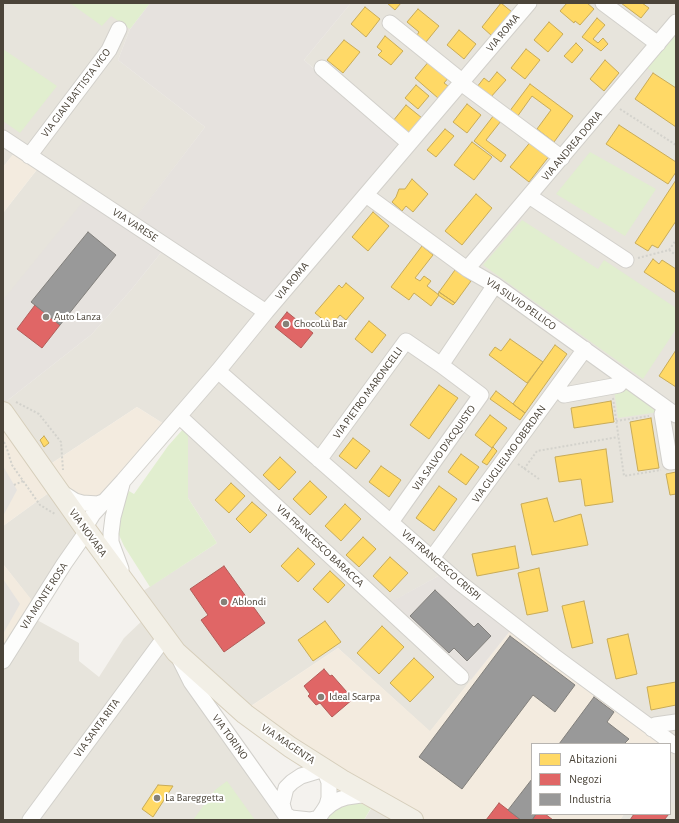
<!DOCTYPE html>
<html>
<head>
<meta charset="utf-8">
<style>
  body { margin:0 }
  #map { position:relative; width:679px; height:823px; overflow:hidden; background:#f4f2ee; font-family:"Alegreya Sans",sans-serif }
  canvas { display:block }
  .frame { position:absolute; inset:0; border:4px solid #4b4439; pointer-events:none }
  .legend { position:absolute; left:531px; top:743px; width:140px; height:72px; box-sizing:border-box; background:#fff; border:1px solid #b7b4b0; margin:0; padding:5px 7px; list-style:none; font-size:12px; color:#4b4439 }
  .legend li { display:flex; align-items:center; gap:8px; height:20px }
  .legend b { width:20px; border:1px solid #b7b4b0 }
</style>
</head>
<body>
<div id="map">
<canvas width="679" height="823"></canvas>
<div class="frame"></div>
<ul class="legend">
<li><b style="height:11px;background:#ffd966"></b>Abitazioni</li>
<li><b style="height:11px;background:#e06666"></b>Negozi</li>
<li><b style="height:11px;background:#999"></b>Industria</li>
</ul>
</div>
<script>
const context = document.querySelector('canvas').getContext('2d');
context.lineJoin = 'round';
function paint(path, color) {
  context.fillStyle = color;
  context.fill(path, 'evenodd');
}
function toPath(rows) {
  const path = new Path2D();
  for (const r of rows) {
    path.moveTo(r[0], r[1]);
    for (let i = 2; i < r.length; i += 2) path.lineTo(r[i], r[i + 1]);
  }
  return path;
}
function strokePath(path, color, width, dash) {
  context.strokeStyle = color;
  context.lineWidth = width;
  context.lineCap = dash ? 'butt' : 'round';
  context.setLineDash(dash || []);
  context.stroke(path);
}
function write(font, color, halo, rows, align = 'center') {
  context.font = font + ' "Alegreya Sans",sans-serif';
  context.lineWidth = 4;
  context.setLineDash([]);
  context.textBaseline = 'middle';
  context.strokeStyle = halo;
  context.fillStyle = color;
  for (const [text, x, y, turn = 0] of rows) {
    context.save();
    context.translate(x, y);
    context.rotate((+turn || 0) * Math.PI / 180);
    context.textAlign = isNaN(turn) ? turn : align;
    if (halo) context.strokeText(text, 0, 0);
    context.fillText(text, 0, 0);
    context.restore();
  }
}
paint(toPath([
  [3,3,150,3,130,29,118,60,205,127,129,227,3,300,3,213,39,167,16,151,3,167],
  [351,3,523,3,401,144,304,60],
  [538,3,676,3,676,740,442,574,388,604,471,680,430,732,338,648,248,708,183,650,140,593,217,543,188,498,188,433,180,423,218,380],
  [164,249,258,312,164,424,137,407,46,467,3,404,92,334,131,290],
  [54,489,87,539,37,620,79,643,79,661,99,677,124,638,145,618,285,820,3,820,3,653,34,604,3,564,3,526],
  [671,751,676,755,676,820,620,820,624,814,670,814,670,752],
  [374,804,403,820,364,820]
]), '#e7e4dc');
paint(toPath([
  [16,151,39,167,3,213,3,167],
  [137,407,164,424,99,499,73,495,46,467],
  [3,431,19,438,54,489,3,526],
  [3,564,35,604,3,653],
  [510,631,662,744,532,744,532,814,624,814,620,820,426,820,349,777,248,708,338,648,430,731]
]), '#f3ebdf');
paint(toPath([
  [150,3,351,3,304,60,410,154,269,320,164,249,131,290,92,334,3,404,3,300,86,198,129,226,205,127,118,60,130,29],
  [442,574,510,631,471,680,387,604]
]), '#e6e2de');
paint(toPath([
  [70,3,150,3,130,29,111,16,102,26],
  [676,35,676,88,647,68],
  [3,49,57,86,20,133,3,121],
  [590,152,656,189,625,236,556,194],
  [522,220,598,269,604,260,676,308,676,329,643,379,483,265],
  [627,387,659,412,618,418,614,389],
  [184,428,188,433,188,498,217,543,150,587,124,546,119,535,119,523,124,500,129,491,134,494,168,446],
  [227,781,255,820,193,820,215,790],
  [358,802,371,808,364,820,324,820,341,804]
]), '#e1eecf');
paint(toPath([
  [3,466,17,490,3,516],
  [3,579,20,604,3,634],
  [673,762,676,765,676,806,670,801,670,766]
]), '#e6e3df');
const homes = toPath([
  [387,3,401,3,395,10,387,3],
  [501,3,512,12,492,36,482,27,501,3],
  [567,3,587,3,594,9,580,25,575,21,574,23,560,11,567,3],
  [621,3,642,3,649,8,641,18,621,3],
  [365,7,380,19,366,37,351,24,365,7],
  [418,9,439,26,426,42,417,35,419,32,407,22,418,9],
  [597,18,605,25,593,39,598,43,603,38,608,44,601,51,582,37,597,18],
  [549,22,563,34,548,52,534,40,549,22],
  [459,30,476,44,464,59,447,45,459,30],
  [385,36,403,51,391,65,378,55,382,51,377,47,385,36],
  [344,40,360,52,343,73,327,60,344,40],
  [576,43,583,50,572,63,564,56,576,43],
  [526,49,540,60,525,79,511,68,526,49],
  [430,60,450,76,444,83,448,86,438,98,415,78,430,60],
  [605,60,619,73,604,91,590,79,605,60],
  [497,72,506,80,490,98,477,87,484,78,489,82,497,72],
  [653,73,676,88,676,127,635,99,653,73],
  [530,84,573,116,554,142,537,129,551,110,532,96,517,117,509,112,530,84],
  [416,85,429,96,418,109,405,98,416,85],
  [467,104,481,115,467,133,453,122,467,104],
  [406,105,422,118,408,134,393,121,406,105],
  [494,115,501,121,486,140,506,155,501,162,474,141,494,115],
  [619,125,676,162,676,172,668,184,606,144,619,125],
  [445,129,454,136,436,157,427,150,445,129],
  [532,140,550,155,529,182,510,167,532,140],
  [472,142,492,157,474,180,454,165,472,142],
  [412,179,428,194,413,212,406,206,402,211,392,202,396,197,399,189,405,189,412,179],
  [676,180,676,221,658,248,652,245,648,251,635,243,676,180],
  [476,194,492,208,462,245,445,231,476,194],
  [373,212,389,226,368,251,352,237,373,212],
  [422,246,433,255,415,278,420,281,424,276,431,281,427,286,439,295,431,306,414,293,409,300,391,287,422,246],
  [653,259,659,264,662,260,676,269,676,293,644,272,653,259],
  [455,270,471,281,455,303,439,292,455,270],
  [346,283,364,298,346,320,340,315,331,326,315,313,339,285,342,288,346,283],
  [439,292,455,303,453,305,438,295,439,292],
  [369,321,386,335,372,353,355,339,369,321],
  [510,339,543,362,527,383,489,355,495,347,501,351,510,339],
  [555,345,567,354,525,413,513,404,555,345],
  [676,350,676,387,659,376,676,350],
  [439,385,458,398,429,439,410,425,439,385],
  [496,391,525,413,520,420,490,399,496,391],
  [611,401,614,422,574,428,571,408,611,401],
  [490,415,507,428,492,448,475,435,490,415],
  [651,418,659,468,638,471,630,422,651,418],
  [44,436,49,443,44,447,40,440,44,436],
  [353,438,370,451,356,469,339,456,353,438],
  [493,447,497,451,487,465,482,462,493,447],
  [606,449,613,502,585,506,581,479,559,482,555,457,606,449],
  [461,454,479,467,466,485,448,472,461,454],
  [280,457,296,472,279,490,263,475,280,457],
  [381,466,401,480,389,497,369,482,381,466],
  [676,472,676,494,670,495,666,474,676,472],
  [310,481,327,497,310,515,293,499,310,481],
  [231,483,245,496,229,513,215,500,231,483],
  [439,486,457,499,434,531,416,518,439,486],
  [547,498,554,522,581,514,588,545,532,555,521,504,547,498],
  [252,502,267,515,250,533,236,519,252,502],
  [345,504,361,519,341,541,325,526,345,504],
  [363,537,376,549,359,567,346,555,363,537],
  [515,546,519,568,477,576,472,554,515,546],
  [298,548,315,564,298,582,281,566,298,548],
  [390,557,408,573,390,592,373,576,390,557],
  [539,568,548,611,527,615,518,573,539,568],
  [330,571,345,585,328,603,313,589,330,571],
  [584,601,593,643,572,648,562,606,584,601],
  [325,621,341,642,313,661,298,640,325,621],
  [382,626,404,647,379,674,357,653,382,626],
  [628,634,637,674,616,679,607,639,628,634],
  [414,658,434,677,410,702,390,683,414,658],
  [676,682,676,705,651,710,647,687,676,682],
  [158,785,173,786,153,817,142,809,158,785]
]);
paint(homes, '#ffd966');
strokePath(homes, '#c9ac58', 1);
const shops = toPath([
  [35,305,60,325,42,348,17,329,35,305],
  [287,312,313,333,301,348,275,327,287,312],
  [224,566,265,623,224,652,201,620,208,615,190,589,224,566],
  [324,669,330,676,332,675,353,699,332,717,320,703,316,705,308,696,310,694,304,686,324,669],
  [499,803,521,820,486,820,499,803],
  [536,814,545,814,553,820,532,820,536,814],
  [634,814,669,814,664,820,630,820,634,814]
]);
paint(shops, '#e06666');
strokePath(shops, '#b35c58', 1);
const industry = toPath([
  [88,232,116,255,60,325,31,302,88,232],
  [435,590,474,627,478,623,491,636,467,661,454,648,449,653,410,616,435,590],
  [510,636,575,685,555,712,533,695,462,789,419,757,510,636],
  [594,697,614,712,607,722,629,739,624,744,559,744,594,697],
  [532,779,532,814,536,814,532,820,521,820,508,810,532,779]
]);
paint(industry, '#999');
strokePath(industry, '#82807c', 1);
const minor = toPath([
  [603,3,658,44],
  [390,23,462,81],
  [322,68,409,143],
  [461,83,562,158],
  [3,138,266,312],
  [29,156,109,50,119,29],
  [366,195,467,269,495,285,676,415],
  [529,196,626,260],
  [467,269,676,22],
  [218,371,460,583,554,656,676,746],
  [564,395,619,385,624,378],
  [666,408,662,414,670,462,676,461],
  [179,416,461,677],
  [319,460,406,341,441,365,495,285],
  [61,492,75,501,82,503,98,504,103,502],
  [391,522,481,395,441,365],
  [87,531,87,524,93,514,123,481,218,371,266,312,529,3],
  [432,558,585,349],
  [121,569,111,542,111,533,113,517,122,484],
  [179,658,191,682,289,820],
  [3,661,64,564,87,531],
  [652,729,655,725,676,722],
  [324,810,331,804,338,800,347,797,368,794],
  [30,820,165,637],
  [317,820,324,810,327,805,329,798,329,782,324,769,301,776,292,782,286,788,282,804,285,814,291,818,310,820,319,818]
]);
const major = toPath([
  [3,412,87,531,176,652,245,714,290,747,342,780,413,820]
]);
strokePath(minor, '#d2d0cb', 17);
strokePath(major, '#d6cebb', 22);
strokePath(toPath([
  [620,109,676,145],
  [669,250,676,240],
  [638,258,669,250,676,255],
  [613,398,624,476,661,470],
  [16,402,39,414,61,442,63,470],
  [616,421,649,416],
  [4,442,7,449,12,465,40,505,55,514],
  [518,464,539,479],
  [524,469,537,451,618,437],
  [14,485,23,481]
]), '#d3d2cc', 2, [2, 2]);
strokePath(minor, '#fdfdfc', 15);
strokePath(major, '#f2efe6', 20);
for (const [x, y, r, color] of [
  [46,317,4,"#868178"],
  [286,324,4,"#868178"],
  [224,602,4,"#868178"],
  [321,697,4,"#868178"],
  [157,798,4,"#868178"]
]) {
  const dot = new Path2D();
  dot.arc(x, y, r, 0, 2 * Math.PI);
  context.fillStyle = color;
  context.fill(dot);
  strokePath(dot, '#fff', 1.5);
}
write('11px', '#4b4439', '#fff', [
  ["VIA ROMA",503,33,-50],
  ["VIA GIAN BATTISTA VICO",76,93,-53],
  ["VIA ANDREA DORIA",572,146,-50],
  ["VIA VARESE",135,225,33],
  ["VIA ROMA",292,281,-50],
  ["VIA SILVIO PELLICO",521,304,35],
  ["VIA PIETRO MARONCELLI",368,393,-54],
  ["VIA SALVO D'ACQUISTO",444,448,-55],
  ["VIA GUGLIELMO OBERDAN",509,454,-54],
  ["VIA NOVARA",88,533,54],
  ["VIA FRANCESCO BARACCA",320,546,43],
  ["VIA FRANCESCO CRISPI",441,565,41],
  ["VIA MONTE ROSA",44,596,-57],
  ["VIA SANTA RITA",97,728,-54],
  ["VIA TORINO",230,737,54],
  ["VIA MAGENTA",288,744,34]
]);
write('11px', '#4b4439', '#fff', [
  ["Auto Lanza",54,317],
  ["ChocoLù Bar",294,324],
  ["Ablondi",232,602],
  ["Ideal Scarpa",329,697],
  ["La Bareggetta",165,798]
], 'left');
</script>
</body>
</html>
